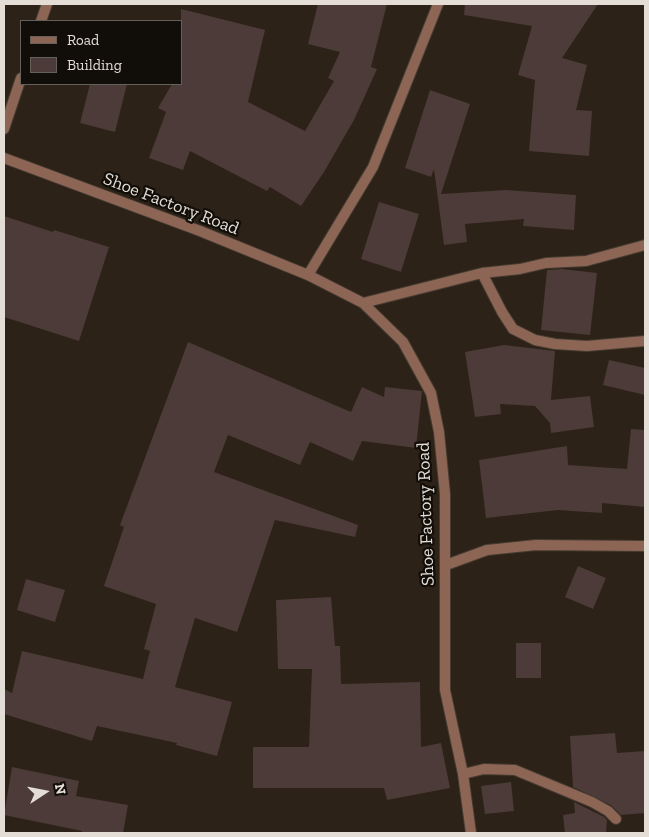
<!DOCTYPE html>
<html>
<head>
<meta charset="utf-8">
<style>
  body { margin:0 }
  #map { position:relative; width:649px; height:837px; overflow:hidden; background:#2c2217; font-family:"Zilla Slab",serif }
  canvas { display:block }
  .frame { position:absolute; inset:0; border:5px solid #e3ddd5; pointer-events:none }
  .legend { position:absolute; left:20px; top:20px; width:162px; height:65px; box-sizing:border-box; background:#110d08; border:1px solid #65605a; margin:0; padding:6px 9px; list-style:none; font-size:15px; color:#e3ddd5 }
  .legend li { display:flex; align-items:center; gap:10px; height:25px }
  .legend b { width:25px; border:1px solid #65605a }
  .north { position:absolute; left:20px; top:767px; width:50px; height:50px; -webkit-text-stroke:4px #110d08; paint-order:stroke; rotate:79deg; font-size:14px; font-weight:700; line-height:20px; text-align:center; color:#e3ddd5 }
  .north::after { content:''; display:block; margin:auto; width:18px; height:22px; background:#e3ddd5; clip-path:polygon(50% 0,100% 100%,50% 72%,0 100%) }
</style>
</head>
<body>
<div id="map">
<canvas width="649" height="837"></canvas>
<div class="frame"></div>
<ul class="legend">
<li><b style="height:6px;background:#8d6555"></b>Road</li>
<li><b style="height:14px;background:#4c3b38"></b>Building</li>
</ul>
<div class="north">N</div>
</div>
<script>
const context = document.querySelector('canvas').getContext('2d');
context.lineJoin = 'round';
function paint(path, color) {
  context.fillStyle = color;
  context.fill(path, 'evenodd');
}
function toPath(rows) {
  const path = new Path2D();
  for (const r of rows) {
    path.moveTo(r[0], r[1]);
    for (let i = 2; i < r.length; i += 2) path.lineTo(r[i], r[i + 1]);
  }
  return path;
}
function strokePath(path, color, width, dash) {
  context.strokeStyle = color;
  context.lineWidth = width;
  context.lineCap = dash ? 'butt' : 'round';
  context.setLineDash(dash || []);
  context.stroke(path);
}
function write(font, color, halo, rows, align = 'center') {
  context.font = font + ' "Zilla Slab",serif';
  context.lineWidth = 4.5;
  context.setLineDash([]);
  context.textBaseline = 'middle';
  context.strokeStyle = halo;
  context.fillStyle = color;
  for (const [text, x, y, turn = 0] of rows) {
    context.save();
    context.translate(x, y);
    context.rotate((+turn || 0) * Math.PI / 180);
    context.textAlign = isNaN(turn) ? turn : align;
    if (halo) context.strokeText(text, 0, 0);
    context.fillText(text, 0, 0);
    context.restore();
  }
}
paint(toPath([
  [318,4,387,4,371,67,377,69,354,120,324,172,301,206,270,187,267,191,190,151,183,170,149,158,166,112,158,108,172,84,181,84,181,9,265,30,248,102,305,131,334,81,328,78,340,52,308,44],
  [465,4,598,4,562,58,587,65,576,110,592,111,589,156,529,151,535,80,518,75,532,26,464,15],
  [90,84,127,84,115,132,80,123],
  [430,90,470,104,441,194,506,190,576,195,574,230,523,226,524,219,465,224,467,242,444,245,434,169,431,177,405,168],
  [379,202,419,214,401,272,361,259],
  [4,216,53,232,54,230,109,247,79,341,4,317],
  [562,269,597,273,590,335,541,330,547,270],
  [188,342,351,412,362,387,384,397,385,387,422,391,416,448,362,441,353,461,310,442,300,465,228,435,214,472,358,525,355,537,275,520,237,632,195,618,175,687,232,702,217,756,176,745,177,743,97,726,92,741,4,714,4,689,12,693,22,651,143,679,150,651,144,649,156,604,104,586,124,527,120,525],
  [504,345,555,351,551,400,590,396,594,427,551,433,550,423,535,406,500,404,501,414,475,417,465,352],
  [609,360,645,368,645,395,603,385],
  [631,429,645,430,645,507,602,503,602,513,558,510,486,518,479,460,567,446,568,465,627,469],
  [578,566,606,578,593,609,565,597],
  [26,579,65,590,55,622,17,610],
  [331,597,335,646,340,646,341,684,420,682,421,747,441,743,450,788,387,800,384,788,253,788,253,747,309,747,312,669,278,669,276,600],
  [516,643,541,643,541,678,516,678],
  [615,733,617,753,645,751,645,813,621,815,611,805,573,787,570,736],
  [12,767,79,781,76,796,128,805,123,833,82,833,82,831,4,815],
  [511,782,514,811,485,814,481,786],
  [574,802,604,817,607,820,606,833,565,833,563,815,575,813]
]), '#4c3b38');
const minor = toPath([
  [41,21,47,4],
  [4,129,21,78],
  [4,158,200,231,308,275,363,303,403,342,431,393,439,432,445,494,445,690,463,774,471,833],
  [482,273,502,312,513,329,535,340,555,344,587,346,645,341],
  [308,275,373,167,438,4],
  [363,303,482,273,520,269,546,263,586,261,645,245],
  [446,565,487,550,536,545,645,546],
  [463,774,484,769,515,770,592,802,608,811,616,819]
]);
strokePath(minor, '#463c32', 12);
strokePath(minor, '#8d6555', 10);
write('18px', '#e3ddd5', '#110d08', [
  ["Shoe Factory Road",171,204,21],
  ["Shoe Factory Road",426,514,-92]
]);
</script>
</body>
</html>
